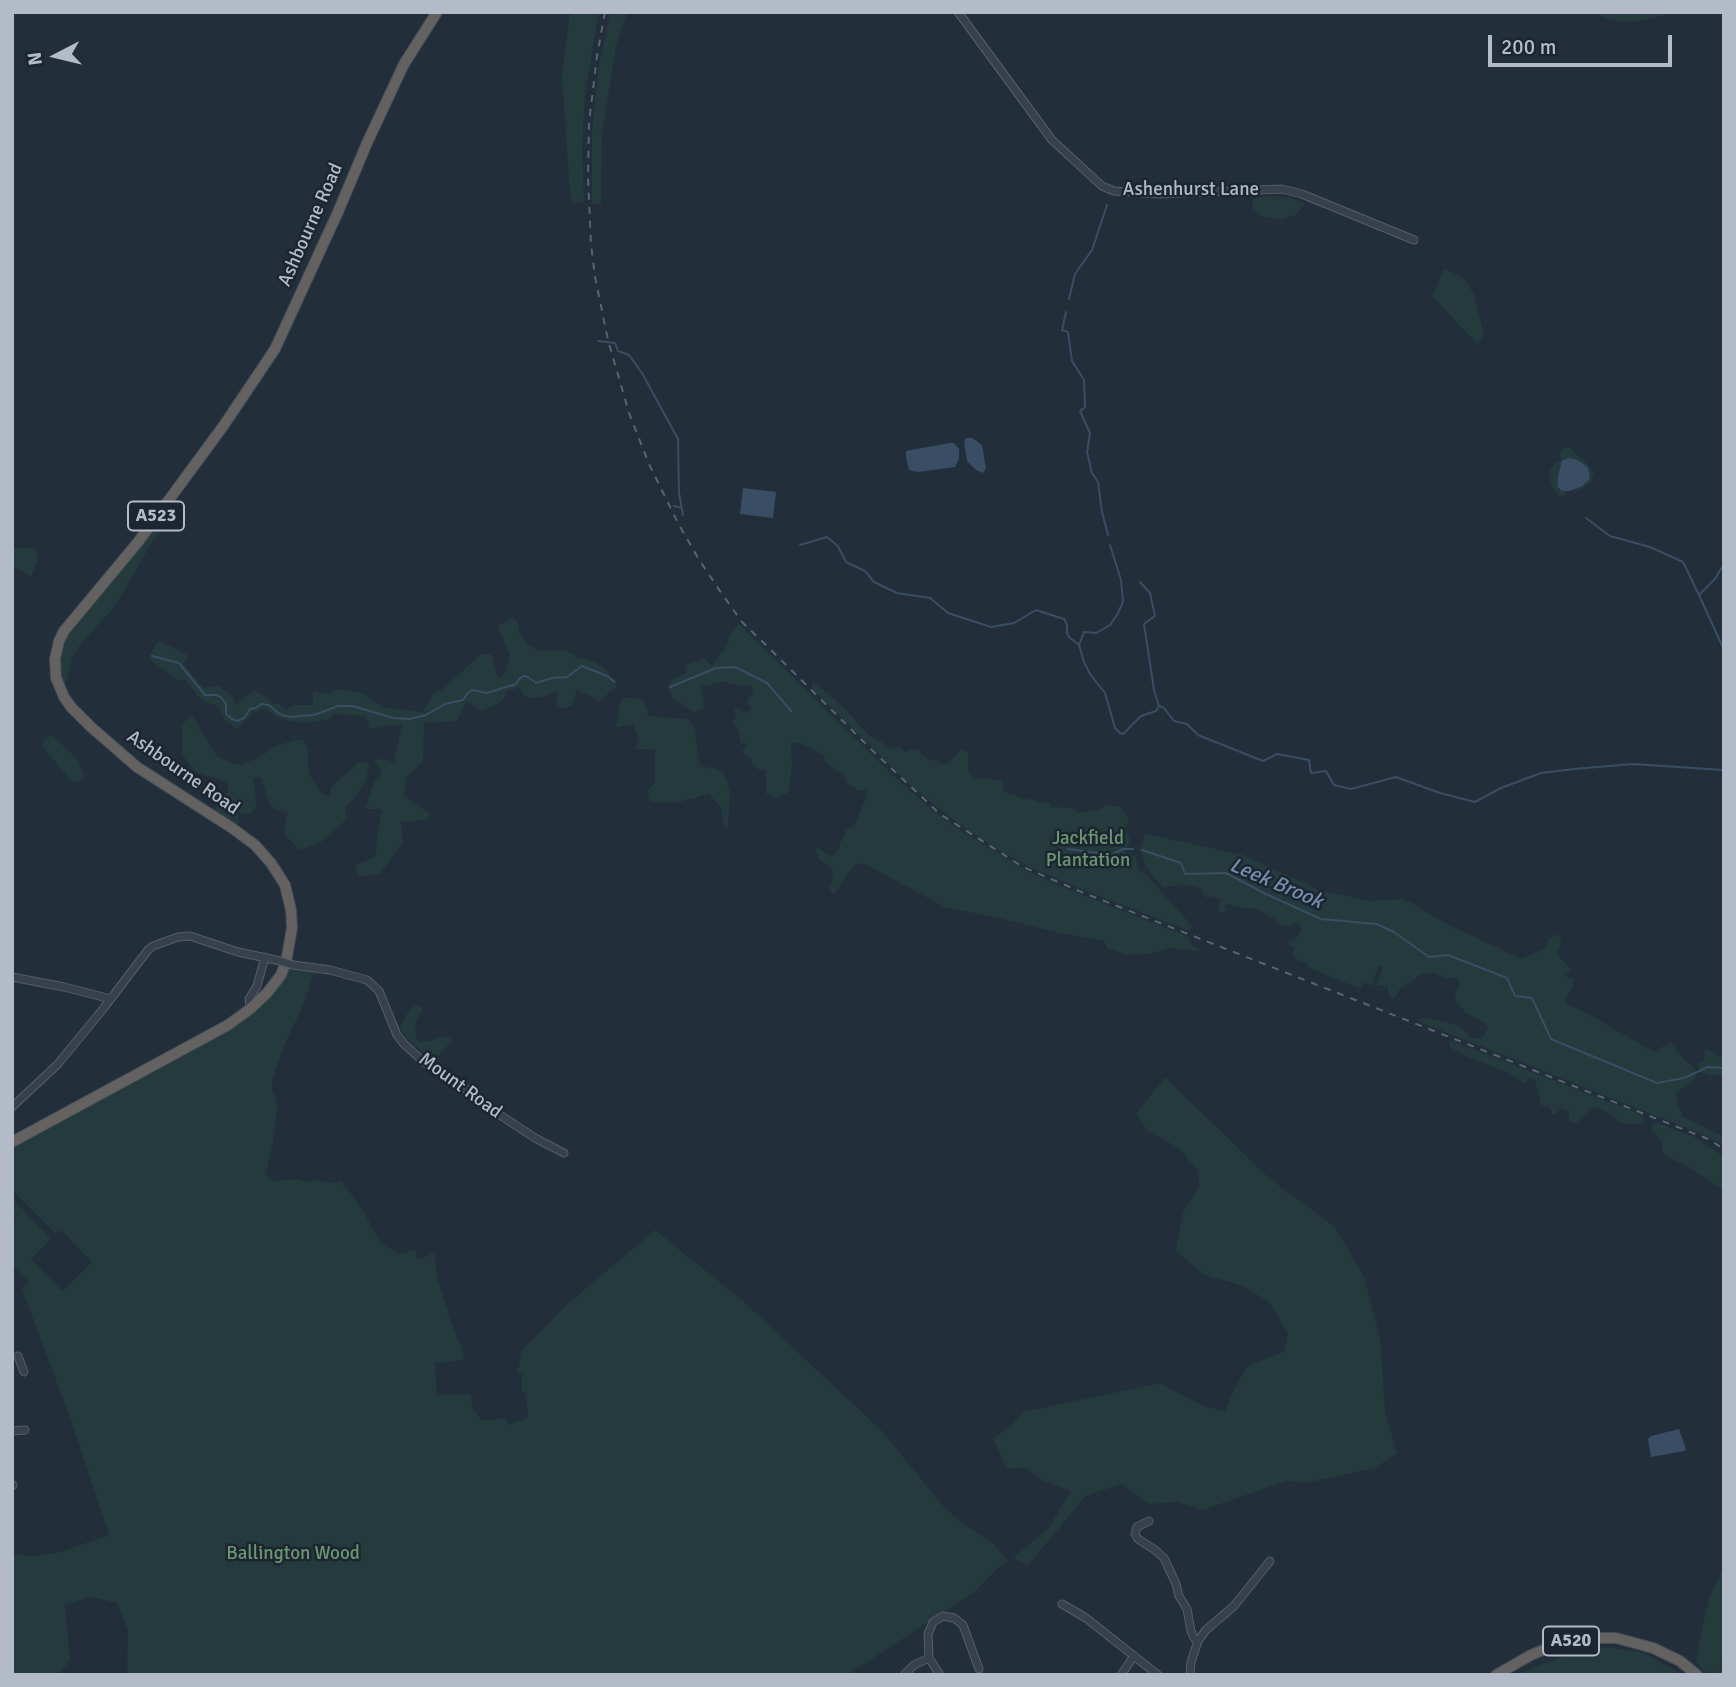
<!DOCTYPE html>
<html>
<head>
<meta charset="utf-8">
<style>
  body { margin:0 }
  #map { position:relative; width:1736px; height:1687px; overflow:hidden; background:#232e3b; font-family:Signika,sans-serif }
  canvas { display:block }
  .frame { position:absolute; inset:0; border:14px solid #b2bbc7; pointer-events:none }
  .north { position:absolute; left:21px; top:21px; width:70px; height:70px; -webkit-text-stroke:5px #1c2530; paint-order:stroke; rotate:263deg; font-size:19px; font-weight:700; line-height:28px; text-align:center; color:#b2bbc7 }
  .north::after { content:''; display:block; margin:auto; width:24px; height:32px; background:#b2bbc7; clip-path:polygon(50% 0,100% 100%,50% 72%,0 100%) }
  .scale { position:absolute; left:1488px; top:35px; width:184px; height:32px; box-sizing:border-box; border:4px solid #b2bbc7; border-top:0; padding-left:9px; font-size:21px; line-height:24px; white-space:nowrap; color:#b2bbc7; -webkit-text-stroke:5px #1c2530; paint-order:stroke }
</style>
</head>
<body>
<div id="map">
<canvas width="1736" height="1687"></canvas>
<div class="frame"></div>
<div class="north">N</div>
<div class="scale">200 m</div>
</div>
<script>
const context = document.querySelector('canvas').getContext('2d');
context.lineJoin = 'round';
function paint(path, color) {
  context.fillStyle = color;
  context.fill(path, 'evenodd');
}
function toPath(rows) {
  const path = new Path2D();
  for (const r of rows) {
    path.moveTo(r[0], r[1]);
    for (let i = 2; i < r.length; i += 2) path.lineTo(r[i], r[i + 1]);
  }
  return path;
}
function strokePath(path, color, width, dash) {
  context.strokeStyle = color;
  context.lineWidth = width;
  context.lineCap = dash ? 'butt' : 'round';
  context.setLineDash(dash || []);
  context.stroke(path);
}
function write(font, color, halo, rows, align = 'center') {
  context.font = font + ' Signika,sans-serif';
  context.lineWidth = 5;
  context.setLineDash([]);
  context.textBaseline = 'middle';
  context.strokeStyle = halo;
  context.fillStyle = color;
  for (const [text, x, y, turn = 0] of rows) {
    context.save();
    context.translate(x, y);
    context.rotate((+turn || 0) * Math.PI / 180);
    context.textAlign = isNaN(turn) ? turn : align;
    if (halo) context.strokeText(text, 0, 0);
    context.fillText(text, 0, 0);
    context.restore();
  }
}
paint(toPath([
  [570,12,599,12,585,94,582,148,584,202,572,203,569,181,562,76],
  [610,12,627,12,616,46,602,134,601,204,595,204,592,203,592,133,598,71],
  [1592,12,1676,12,1650,19,1626,22,1609,19],
  [1268,196,1287,197,1305,203,1302,208,1295,215,1281,220,1261,216,1252,208,1253,198],
  [1444,268,1465,279,1474,295,1484,335,1477,344,1432,296],
  [1569,447,1586,463,1594,473,1591,483,1575,492,1572,492,1584,482,1561,464,1564,489,1566,495,1559,496,1552,487,1549,477,1550,470,1556,462,1561,460,1560,452,1563,448],
  [172,501,178,510,178,514,152,542,115,606,80,645,72,658,68,678,64,688,59,673,59,657,63,641,71,628],
  [12,548,35,548,38,558,31,577,27,574,12,567],
  [512,618,517,620,519,631,526,643,539,651,566,650,577,657,589,660,604,667,618,687,614,689,599,701,577,690,572,705,563,709,557,705,557,691,542,697,528,698,522,694,520,687,506,692,504,698,499,703,482,711,466,701,457,721,424,723,423,762,406,778,404,796,430,814,427,820,401,822,403,843,380,874,359,877,354,865,375,857,381,809,365,809,375,780,382,773,374,760,382,759,394,762,402,724,370,729,365,716,334,714,328,720,301,723,278,718,265,709,254,712,237,729,224,720,220,709,217,706,200,699,185,679,179,681,149,659,155,645,159,641,186,654,188,660,183,664,204,688,218,685,233,697,236,706,243,698,254,691,261,693,272,703,280,704,286,710,294,705,313,705,313,692,331,693,336,689,360,692,384,707,414,711,422,713,434,692,443,689,481,654,491,654,498,679,505,674,510,655,498,627,506,620],
  [739,624,898,780,929,807,957,828,1024,869,1060,886,1189,937,1189,941,1192,945,1202,951,1170,948,1150,954,1128,955,1108,949,1104,941,1060,933,990,916,946,908,867,865,857,863,847,875,834,895,829,889,833,878,832,869,819,859,815,846,831,856,836,853,846,830,854,826,865,800,867,790,859,791,846,783,843,773,837,772,825,761,824,756,805,745,791,742,792,766,788,793,777,797,766,794,766,769,760,770,752,766,751,758,746,756,742,751,747,745,740,742,740,732,733,723,736,714,734,709,737,707,744,713,752,710,747,701,754,691,750,686,731,684,726,681,701,687,705,708,693,712,672,698,668,686,672,679,687,673,685,665,705,658,712,666,718,656,725,650,730,634],
  [812,680,841,705,869,735,893,749,899,746,905,752,914,749,921,751,921,754,932,761,937,760,941,764,947,764,962,749,968,752,968,770,974,778,1001,780,1003,783,1003,791,1008,793,1009,795,1012,794,1026,800,1032,798,1039,803,1050,802,1051,807,1073,808,1078,813,1100,810,1103,806,1111,804,1115,807,1120,806,1129,819,1125,829,1130,840,1125,852,1136,857,1139,870,1149,878,1192,926,1190,931,1099,896,1031,868,1002,852,965,828,943,812,907,782,813,690],
  [623,697,644,700,649,716,688,719,695,730,700,766,717,769,724,773,730,791,728,829,724,826,721,808,709,794,675,803,650,802,647,791,655,783,655,749,635,749,639,741,633,725,616,727,620,704],
  [192,715,216,755,233,764,240,765,262,756,273,747,294,740,302,740,308,748,308,772,322,794,330,797,331,787,359,762,369,764,366,781,354,800,345,807,347,819,321,842,299,850,284,834,287,813,270,807,261,777,253,778,257,806,249,814,238,813,239,828,214,812,218,800,228,791,227,782,195,772,182,754,182,724],
  [52,735,78,760,85,777,78,782,70,780,53,759,42,745,45,738],
  [1144,835,1151,835,1243,855,1322,891,1371,901,1401,899,1412,903,1449,925,1522,959,1544,949,1549,938,1559,934,1562,941,1557,954,1572,971,1564,976,1574,979,1573,986,1564,1003,1583,1011,1654,1052,1670,1042,1684,1059,1694,1068,1696,1078,1676,1093,1678,1109,1681,1109,1682,1116,1724,1137,1724,1146,1709,1137,1420,1022,1421,1019,1432,1019,1457,1025,1466,1031,1468,1037,1481,1039,1488,1028,1486,1024,1465,1012,1456,1001,1455,992,1460,985,1457,978,1444,978,1433,972,1422,974,1398,991,1397,996,1393,999,1388,994,1388,985,1376,986,1383,968,1382,965,1378,966,1373,985,1369,985,1364,982,1362,987,1358,988,1309,968,1307,962,1299,961,1294,957,1293,947,1289,946,1288,941,1292,939,1296,939,1301,929,1298,923,1287,926,1278,924,1274,918,1263,913,1258,909,1243,908,1226,904,1224,906,1226,910,1221,913,1218,909,1221,899,1214,896,1208,898,1204,896,1202,889,1184,884,1163,888,1146,867,1140,848],
  [290,968,302,971,314,971,306,999,284,1046,272,1081,272,1091,276,1099,277,1107,274,1138,266,1172,269,1178,275,1181,296,1179,308,1182,318,1180,331,1183,341,1180,362,1209,381,1243,399,1254,415,1250,417,1260,434,1253,438,1280,451,1322,461,1346,464,1360,435,1363,437,1395,471,1394,473,1410,482,1420,507,1419,507,1425,528,1418,526,1393,522,1392,522,1374,517,1373,522,1350,564,1307,655,1230,742,1300,883,1432,944,1507,963,1523,993,1543,1009,1562,1002,1564,976,1591,852,1672,852,1675,127,1675,128,1630,117,1603,91,1597,65,1605,70,1660,58,1675,12,1675,12,1554,31,1556,57,1553,109,1535,72,1423,22,1289,29,1282,12,1265,12,1231,15,1217,12,1212,12,1198,51,1239,31,1259,62,1291,92,1262,61,1230,56,1234,12,1190,12,1147,224,1033,277,988],
  [415,1005,423,1008,416,1021,415,1032,418,1042,429,1041,444,1036,453,1040,438,1056,431,1060,407,1039,400,1027,408,1012],
  [1452,1041,1643,1115,1644,1122,1636,1124,1620,1123,1613,1116,1600,1108,1593,1107,1575,1124,1569,1122,1569,1111,1561,1108,1556,1114,1552,1114,1550,1108,1541,1105,1535,1080,1529,1078,1524,1084,1509,1073,1461,1054,1450,1047,1449,1042],
  [1705,1049,1715,1053,1717,1058,1724,1052,1724,1078,1722,1078,1720,1075,1709,1076,1701,1072,1697,1064,1704,1061],
  [1165,1077,1269,1178,1335,1227,1364,1277,1380,1337,1385,1411,1397,1453,1375,1468,1306,1483,1287,1481,1202,1510,1177,1502,1148,1504,1121,1484,1086,1496,1028,1565,1013,1558,1048,1529,1071,1491,1045,1482,1025,1468,1007,1469,993,1439,1010,1427,1023,1412,1160,1383,1203,1406,1225,1411,1231,1395,1247,1366,1284,1352,1288,1333,1268,1301,1240,1285,1204,1275,1176,1251,1183,1211,1199,1188,1198,1171,1179,1148,1147,1131,1136,1114],
  [1656,1122,1697,1138,1724,1157,1724,1191,1686,1166,1663,1154,1661,1141,1651,1129,1652,1125],
  [1724,1565,1724,1652,1719,1675,1709,1675,1696,1662,1703,1623,1709,1598],
  [1593,1647,1616,1648,1644,1653,1683,1675,1515,1675,1539,1665,1566,1656,1570,1649]
]), '#253a3c');
paint(toPath([
  [966,438,972,438,982,445,986,468,983,473,976,470,967,461,964,442],
  [950,443,954,443,959,449,959,459,955,467,918,472,909,470,906,457,906,451],
  [1568,458,1575,459,1582,463,1588,468,1590,476,1589,480,1582,486,1570,491,1562,491,1558,487,1558,476,1562,461],
  [743,488,776,492,773,518,740,514],
  [1679,1429,1686,1449,1684,1451,1651,1457,1648,1439,1651,1436]
]), '#394d64');
strokePath(toPath([
  [1069,299,1075,274,1092,250,1107,205],
  [1066,312,1062,330,1068,332,1072,361,1084,380,1085,407,1080,411,1090,433,1087,452,1092,473,1098,482,1102,512,1108,535],
  [598,341,615,343,618,351,629,355,642,373,678,439,679,493,683,515],
  [674,506,682,508],
  [1586,518,1610,536,1650,547,1683,562,1699,595],
  [800,545,827,537,838,546,846,562,865,571,874,582,897,593,930,598,948,613,991,627,1014,623,1036,610,1064,619,1067,625,1067,633,1069,637,1079,645,1084,662,1090,674,1105,693,1115,728,1120,733,1123,734,1141,716,1156,711,1159,706,1164,708,1174,721,1187,724,1198,735,1263,761,1277,754,1309,760,1311,773,1326,771,1334,785,1351,789,1396,777,1440,793,1475,802,1501,788,1541,773,1574,769,1632,764,1724,770],
  [1724,564,1715,579,1699,595,1724,650],
  [1140,582,1150,593,1155,616,1144,624,1154,690,1159,706],
  [1079,645,1084,632,1096,633,1110,625,1117,615,1123,602,1121,580,1110,545],
  [152,656,179,663,205,695,216,695,221,697,226,704,226,714,232,719,237,721,244,718,250,709,256,708,261,704,269,705,279,714,289,717,314,715,338,706,353,706,393,718,409,719,426,715,445,704,463,700,467,694,472,690,487,693,516,684,520,678,524,676,528,677,536,683,552,678,567,677,582,666,607,676,615,682],
  [670,687,716,668,735,667,767,683,792,712],
  [1068,849,1111,855,1123,849,1133,849],
  [1142,850,1181,863,1185,874,1226,873,1266,894,1321,919,1376,924,1394,932,1429,957,1448,955,1507,978,1515,996,1532,998,1551,1039,1657,1083,1684,1078,1708,1067,1724,1068]
]), '#394d64', 2);
const minor = toPath([
  [958,12,1052,140,1102,186,1114,191,1159,194,1282,189,1302,194,1414,240],
  [293,965,330,970,367,980,379,991,397,1035,404,1044,425,1063,475,1095,497,1113,535,1138,564,1153],
  [12,977,64,987,107,998,110,1000],
  [250,1009,249,999,257,986,265,957],
  [12,1107,57,1065,103,1009,148,950,153,946,178,937,190,936,238,952,276,960],
  [18,1356,24,1372],
  [12,1431,25,1430],
  [12,1486,13,1485],
  [1149,1521,1137,1527,1135,1534,1138,1539,1155,1550,1164,1558,1176,1584,1179,1596,1187,1609,1191,1631,1194,1638,1198,1641],
  [1062,1604,1086,1618,1158,1675],
  [904,1675,914,1665,929,1658],
  [940,1675,929,1658,928,1634,933,1622,943,1616,954,1618,963,1625,979,1669],
  [1121,1675,1134,1656],
  [1190,1675,1191,1662,1198,1641,1206,1630,1234,1606,1270,1561]
]);
const trunk = toPath([
  [12,1142,228,1025,250,1009,267,993,281,975,286,962,292,928,291,910,285,885,271,863,255,845,232,828,137,767,91,727,71,707,64,697,56,678,55,659,59,641,64,631,138,542,224,425,275,349,338,212,367,143,404,64,437,12],
  [1496,1675,1531,1655,1560,1643,1597,1638,1616,1638,1653,1648,1680,1661,1697,1675]
]);
strokePath(minor, '#555e69', 9);
strokePath(trunk, '#424b56', 12);
strokePath(minor, '#37404b', 7);
strokePath(trunk, '#636260', 10);
strokePath(toPath([
  [605,12,597,56,589,123,588,178,591,244,595,277,608,340,629,413,649,464,678,523,698,558,722,594,742,622,770,649,876,754,940,814,1023,867,1079,891,1708,1139,1724,1149],
  [1722,1675,1724,1664]
]), '#596472', 2, [7, 7]);
const minorBridge = toPath([
  [276,960,293,965]
]);
strokePath(minorBridge, '#555e69', 9, []);
strokePath(minorBridge, '#37404b', 7);
for (const [x, y, w] of [
  [156,516,56],
  [1571,1641,56]
]) {
  const box = new Path2D();
  box.roundRect(x - w / 2, y - 14.5, w, 29, 5);
  context.fillStyle = '#1c2530';
  context.fill(box);
  strokePath(box, '#b2bbc7', 2);
}
write('bold 18px', '#b2bbc7', null, [
  ["A523",156,516],
  ["A520",1571,1641]
]);
write('19px', '#b2bbc7', '#1c2530', [
  ["Ashenhurst Lane",1191,190],
  ["Ashbourne Road",311,225,-66],
  ["Ashbourne Road",183,773,35],
  ["Mount Road",460,1086,36]
]);
write('19px', '#6a9772', '#1c2530', [
  ["Jackfield",1088,839],
  ["Plantation",1088,861],
  ["Ballington Wood",293,1554]
]);
write('italic 21px', '#738daa', '#1c2530', [
  ["Leek Brook",1276,884,23]
]);
</script>
</body>
</html>
